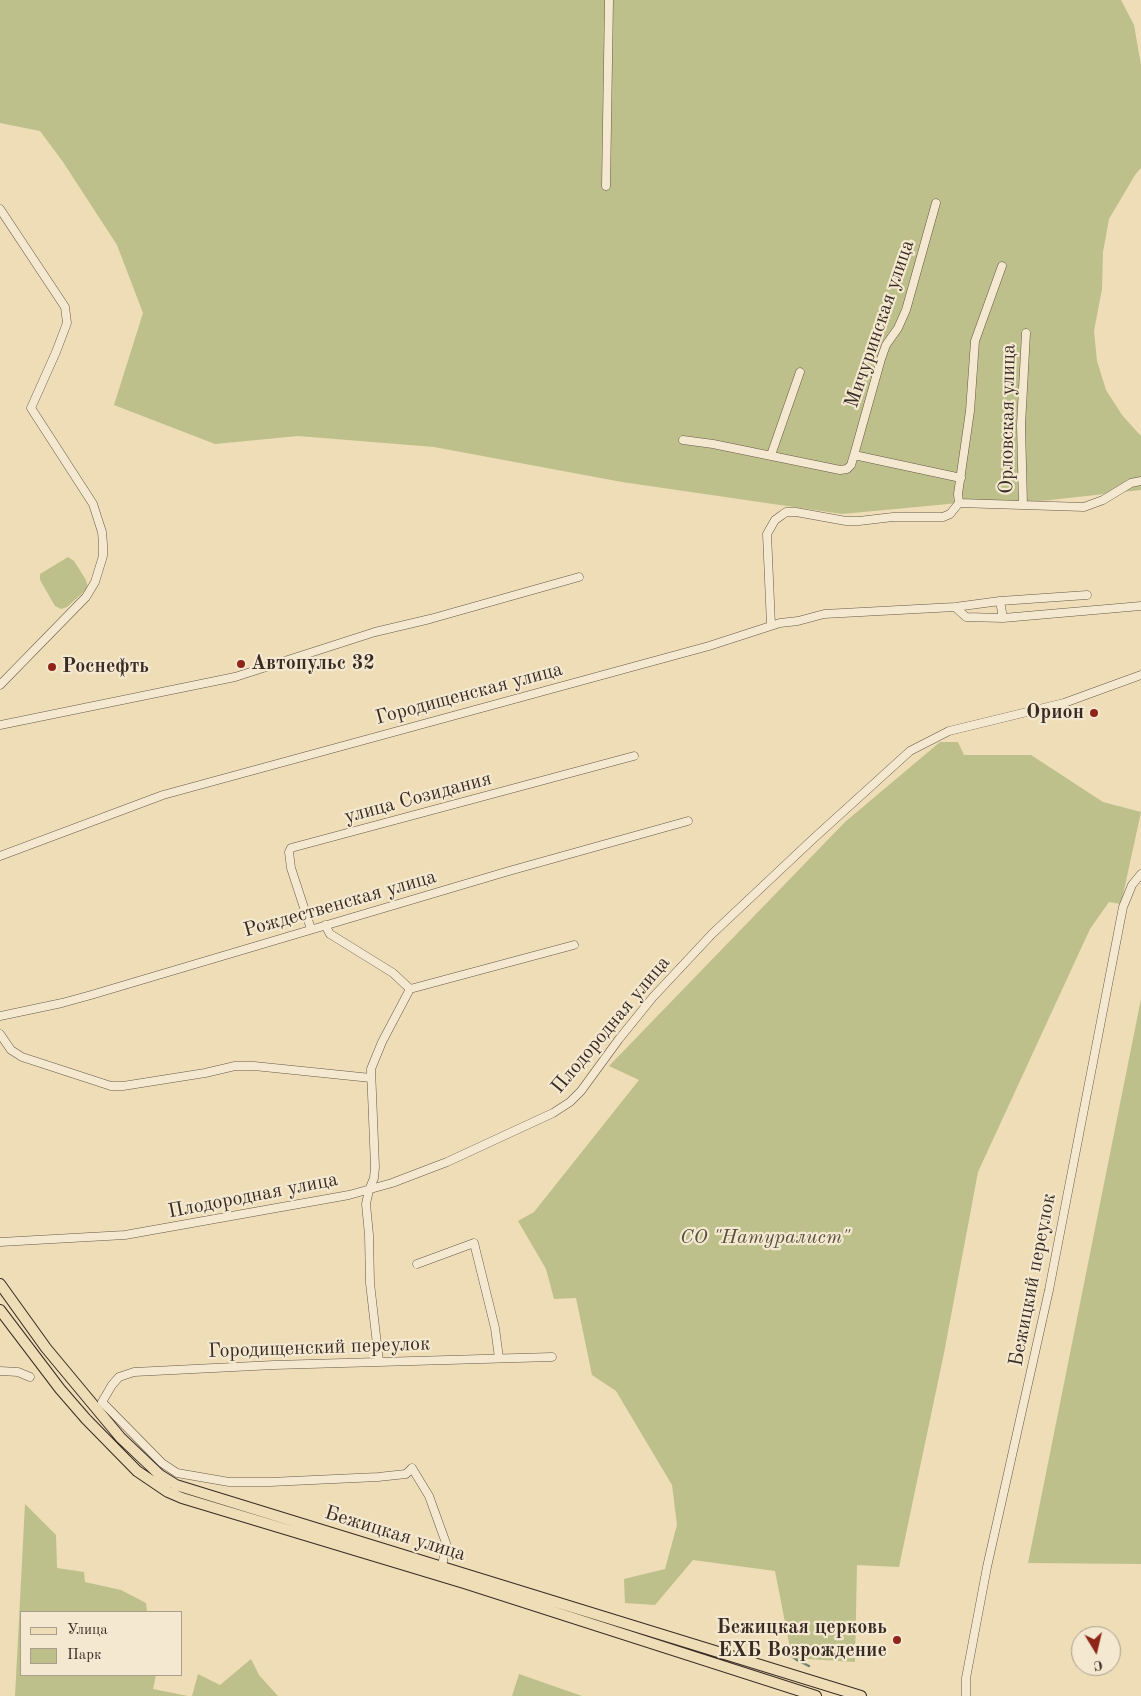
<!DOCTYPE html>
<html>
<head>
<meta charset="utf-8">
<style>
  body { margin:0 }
  #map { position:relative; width:1141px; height:1696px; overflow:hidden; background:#eeddb6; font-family:"Old Standard TT",serif }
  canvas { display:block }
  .legend { position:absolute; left:20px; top:1611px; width:162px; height:65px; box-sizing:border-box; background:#f4e9d0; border:1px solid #a99d8b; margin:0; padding:6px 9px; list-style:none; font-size:15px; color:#382b24 }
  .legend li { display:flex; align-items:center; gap:10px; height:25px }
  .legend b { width:25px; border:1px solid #a99d8b }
  .north { position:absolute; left:1071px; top:1626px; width:50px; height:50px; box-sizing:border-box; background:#f4e9d0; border:1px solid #a99d8b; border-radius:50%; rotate:171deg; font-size:14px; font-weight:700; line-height:20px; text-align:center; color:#382b24 }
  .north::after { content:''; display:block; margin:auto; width:18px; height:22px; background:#8f2418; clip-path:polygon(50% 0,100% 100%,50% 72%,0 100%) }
</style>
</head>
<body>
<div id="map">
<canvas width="1141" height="1696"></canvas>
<ul class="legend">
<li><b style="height:6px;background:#eeddb6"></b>Улица</li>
<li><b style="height:14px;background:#bdc08b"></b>Парк</li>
</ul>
<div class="north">С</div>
</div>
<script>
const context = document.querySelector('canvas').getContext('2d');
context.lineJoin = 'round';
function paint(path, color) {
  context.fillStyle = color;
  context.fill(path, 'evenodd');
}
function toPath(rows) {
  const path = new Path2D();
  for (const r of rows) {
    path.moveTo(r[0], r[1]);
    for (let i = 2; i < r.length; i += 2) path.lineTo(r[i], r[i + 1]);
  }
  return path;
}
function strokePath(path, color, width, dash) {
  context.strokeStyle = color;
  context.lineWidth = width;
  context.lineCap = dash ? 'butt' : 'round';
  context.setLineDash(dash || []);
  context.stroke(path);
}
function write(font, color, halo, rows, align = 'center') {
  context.font = font + ' "Old Standard TT",serif';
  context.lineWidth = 4.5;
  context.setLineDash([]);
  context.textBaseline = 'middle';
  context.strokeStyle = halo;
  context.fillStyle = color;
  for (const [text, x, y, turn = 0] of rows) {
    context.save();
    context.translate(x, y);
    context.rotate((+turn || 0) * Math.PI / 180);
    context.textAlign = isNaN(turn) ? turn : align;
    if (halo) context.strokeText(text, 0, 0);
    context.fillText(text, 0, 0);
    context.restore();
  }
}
paint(toPath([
  [0,0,1121,0,1134,25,1141,65,1141,168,1135,175,1109,219,1103,252,1102,289,1094,331,1097,361,1106,390,1122,415,1141,436,1141,490,1023,503,959,503,842,514,622,482,434,447,298,436,215,444,114,405,143,313,117,245,63,162,40,131,0,123],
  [68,557,74,561,86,580,88,588,67,607,61,609,55,606,40,580,40,574],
  [940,742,958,742,964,755,1031,755,1103,802,1141,812,1121,904,1109,902,1090,929,978,1172,944,1353,899,1567,857,1565,855,1662,792,1658,775,1571,693,1560,655,1605,625,1603,624,1579,665,1569,677,1525,672,1485,616,1391,592,1375,576,1298,554,1299,546,1269,518,1221,534,1212,639,1080,609,1066,845,822],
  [1141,999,1141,1564,1028,1563],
  [25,1504,56,1535,57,1568,84,1572,85,1582,121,1590,146,1603,147,1612,21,1612,21,1675,156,1675,153,1689,188,1696,15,1696],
  [251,1659,259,1675,278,1696,192,1696,198,1674,220,1685],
  [519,1674,582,1696,512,1696]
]), '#bdc08b');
strokePath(toPath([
  [781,1648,797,1660,809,1666]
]), '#738373', 2.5);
const minor = toPath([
  [606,186,609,0],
  [0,209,65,307,67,323,56,352,31,408,93,504,102,532,103,544,103,556,95,582,86,597,0,685],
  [683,440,713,444,840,470,847,469,851,465,854,455,961,478],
  [771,455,800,372],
  [854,455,881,359,886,345,898,328,906,310,936,203],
  [959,503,1084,507,1103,500,1131,483,1141,481],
  [1023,505,1021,425,1026,333],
  [1000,601,1087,595],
  [1003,618,1141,606],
  [771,625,767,534,775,520,782,515,786,512,796,512,846,521,859,521,893,517,943,517,950,514,959,503,958,494,970,411,975,341,1002,266],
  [0,725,235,677,375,632,430,619,579,577],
  [0,856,163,795,709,646,780,623,798,621,824,614,955,607,1000,601,1003,618,966,617,955,607],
  [325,925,330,934,393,973,410,989],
  [311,929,291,868,289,852,291,848,634,756],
  [410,989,574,945],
  [0,1016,62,1003,91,995,509,871,688,821],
  [0,1034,11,1050,22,1057,111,1086,123,1086,205,1073,235,1066,254,1066,371,1078],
  [0,1242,125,1235,349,1195,392,1183,447,1162,553,1113,570,1102,581,1091,619,1039,653,997,712,934,813,839,910,751,949,731,1064,703,1141,675],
  [417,1264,474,1243,495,1328,499,1358],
  [379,1362,370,1283,369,1235,366,1204,369,1190,374,1178,375,1167,371,1069,382,1042,410,989],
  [0,1371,18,1372,30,1377],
  [442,1567,446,1543,429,1496,412,1468,406,1474,378,1477,270,1482,229,1482,177,1473,162,1463,102,1402,112,1385,119,1377,134,1372,274,1365,552,1357],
  [966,1696,966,1678,987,1567,1049,1290,1123,907,1132,885,1141,874]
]);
const major = toPath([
  [0,1284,46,1348,120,1437,160,1475,176,1485,861,1696],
  [0,1310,60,1389,86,1419,137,1471,168,1492,182,1498,464,1583,816,1696]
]);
strokePath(minor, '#665848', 9);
strokePath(major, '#382b24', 12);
strokePath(minor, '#f4e9d0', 8);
strokePath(major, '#eeddb6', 10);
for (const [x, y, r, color] of [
  [241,664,5,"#8f2418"],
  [52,667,5,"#8f2418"],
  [1094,713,5,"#8f2418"],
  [897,1640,5,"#8f2418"]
]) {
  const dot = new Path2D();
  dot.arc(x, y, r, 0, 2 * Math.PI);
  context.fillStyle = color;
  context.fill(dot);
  strokePath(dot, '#f4e9d0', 2);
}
write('20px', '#382b24', '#f4e9d0', [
  ["Мичуринская улица",880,324,-71],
  ["Орловская улица",1008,419,-89],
  ["Городищенская улица",469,694,-15],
  ["улица Созидания",418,798,-15],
  ["Рождественская улица",340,904,-16],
  ["Плодородная улица",611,1025,-50],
  ["Плодородная улица",253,1196,-11],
  ["Бежицкий переулок",1033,1280,-79],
  ["Городищенский переулок",319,1348,-2],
  ["Бежицкая улица",395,1534,17]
]);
write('bold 20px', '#382b24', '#f4e9d0', [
  ["Автопульс 32",251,664],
  ["Роснефть",62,667],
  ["Орион",1084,713,"right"],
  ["Бежицкая церковь",887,1628,"right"],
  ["ЕХБ Возрождение",887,1651,"right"]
], 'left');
write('italic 20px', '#59503e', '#f4e9d0', [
  ["СО \"Натуралист\"",765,1238]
]);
</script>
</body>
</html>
